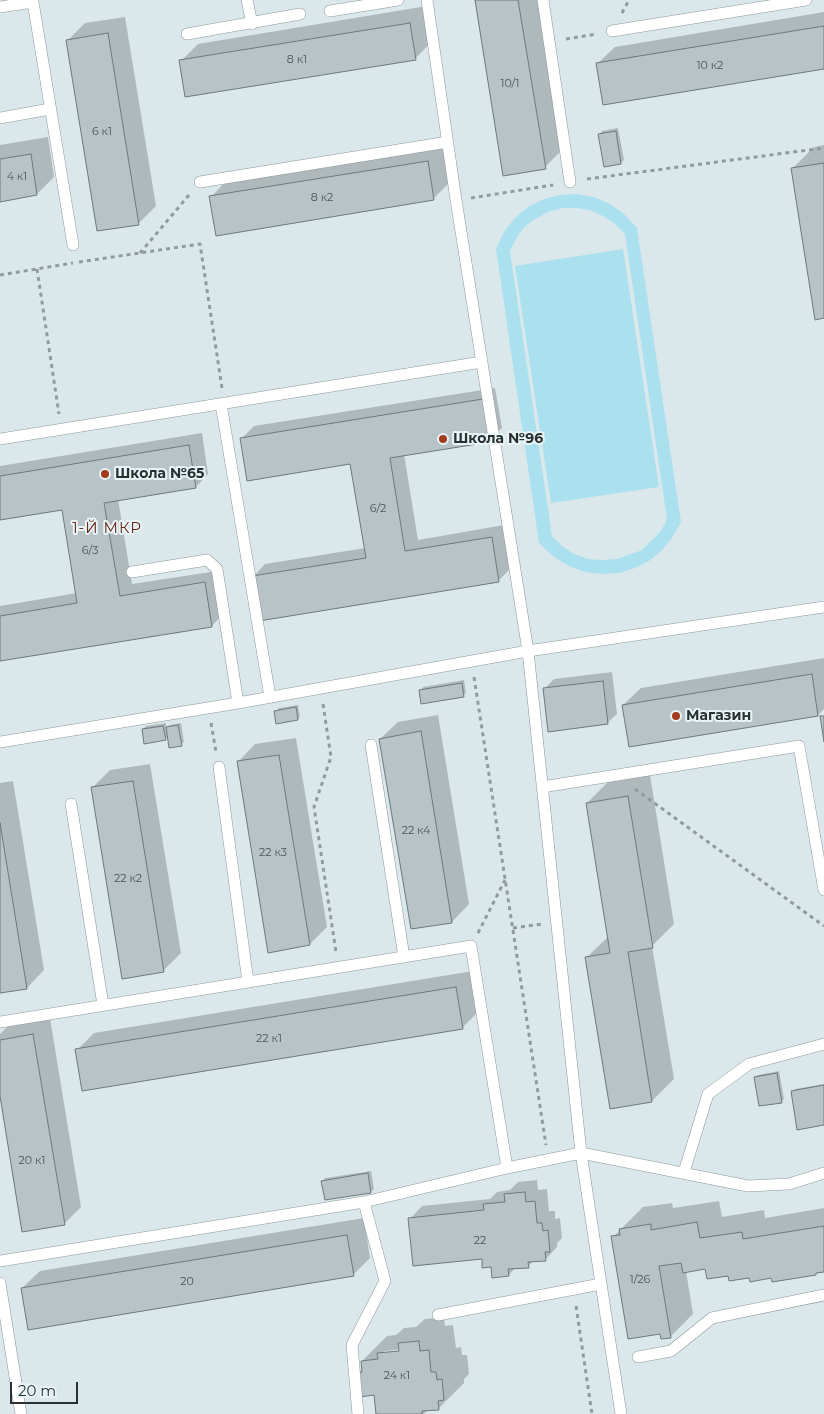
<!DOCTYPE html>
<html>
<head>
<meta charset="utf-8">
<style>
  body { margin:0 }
  #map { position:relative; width:824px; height:1414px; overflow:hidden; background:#dbe8eb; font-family:Montserrat,sans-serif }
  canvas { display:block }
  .scale { position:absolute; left:10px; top:1382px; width:68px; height:22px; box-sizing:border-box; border:2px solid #2a2f30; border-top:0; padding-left:6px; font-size:15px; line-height:18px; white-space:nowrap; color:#2a2f30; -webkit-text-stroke:4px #e8f5f8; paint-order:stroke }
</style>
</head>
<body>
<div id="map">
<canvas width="824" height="1414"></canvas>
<div class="scale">20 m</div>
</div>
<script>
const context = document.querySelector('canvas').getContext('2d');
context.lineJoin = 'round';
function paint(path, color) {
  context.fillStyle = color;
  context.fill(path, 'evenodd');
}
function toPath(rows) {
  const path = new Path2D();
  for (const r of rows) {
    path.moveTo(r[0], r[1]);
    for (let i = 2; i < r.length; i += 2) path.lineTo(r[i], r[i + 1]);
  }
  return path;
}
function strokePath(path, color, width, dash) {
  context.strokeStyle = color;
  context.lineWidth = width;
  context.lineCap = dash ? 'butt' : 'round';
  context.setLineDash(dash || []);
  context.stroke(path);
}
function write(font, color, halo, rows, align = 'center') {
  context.font = font + ' Montserrat,sans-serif';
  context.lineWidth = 4;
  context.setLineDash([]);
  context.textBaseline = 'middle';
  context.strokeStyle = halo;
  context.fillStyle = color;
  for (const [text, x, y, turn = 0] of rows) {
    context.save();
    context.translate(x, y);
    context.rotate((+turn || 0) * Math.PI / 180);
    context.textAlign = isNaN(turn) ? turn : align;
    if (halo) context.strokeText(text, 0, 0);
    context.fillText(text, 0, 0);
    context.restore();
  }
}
paint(toPath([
  [577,194,594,197,610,204,624,214,637,228,681,522,672,538,661,551,649,561,635,568,619,573,602,574,585,572,569,566,554,557,539,543,496,249,504,232,515,218,528,207,544,199,560,195],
  [562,208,576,208,590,210,603,216,615,224,625,234,667,519,661,531,642,550,617,559,602,560,588,559,574,554,562,546,552,536,510,251,516,239,524,227,535,219,548,212],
  [623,249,659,487,551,503,515,266]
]), '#abe0ef');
paint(toPath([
  [476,0,538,0,562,150,545,167],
  [427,6,432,41,415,59,181,61,198,44],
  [824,12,824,68,597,64,615,47],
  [125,17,156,206,139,223,67,41,85,23],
  [618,128,624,160,621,163,600,134,602,131],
  [48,137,54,177,37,194,0,200,0,145],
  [445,144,451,181,433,199,211,197,228,179],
  [824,145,824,317,792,169,814,147],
  [495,388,502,428,489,441,404,454,418,540,504,525,511,568,499,580,253,577,265,564,365,548,351,463,241,439,254,426],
  [202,433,208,474,196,487,118,499,132,584,217,571,224,613,212,626,0,660,0,606,77,593,63,508,0,518,0,466],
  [824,658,824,709,818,715,630,745,623,705,641,688],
  [612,672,617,714,607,723,544,689,554,679],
  [464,680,466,693,463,696,421,690,423,687],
  [298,705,300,716,298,719,276,711,279,708],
  [438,715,469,904,452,922,412,928,380,739,398,722],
  [166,723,166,728,170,725,181,723,184,742,181,744,168,736,165,739,143,729,146,726],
  [296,738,327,927,310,944,238,762,255,744],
  [150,764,181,953,164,970,123,977,92,788,110,770],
  [650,775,674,924,652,946,674,1079,652,1101,587,957,609,936,587,803,609,781],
  [13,781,44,970,27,988,0,992,0,783],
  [473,971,479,1011,462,1028,77,1050,94,1033],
  [50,1018,81,1207,64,1224,0,1088,0,1034,10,1024],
  [779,1071,784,1099,781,1102,755,1077,758,1075],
  [824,1084,824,1124,792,1092,795,1089],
  [371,1171,374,1189,371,1192,326,1199,323,1181,325,1178],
  [537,1180,538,1190,547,1189,549,1211,555,1211,555,1219,560,1218,562,1238,557,1243,557,1247,545,1260,534,1261,528,1266,516,1267,509,1275,492,1265,483,1258,410,1219,422,1206,490,1199,497,1192,510,1190,518,1182],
  [719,1201,722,1217,764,1210,765,1218,824,1208,824,1270,818,1272,815,1274,750,1276,729,1274,706,1268,686,1271,693,1314,671,1336,662,1338,613,1237,643,1207,672,1203,673,1208],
  [364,1218,370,1258,353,1275,22,1288,40,1271],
  [444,1317,445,1326,453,1325,456,1348,461,1347,462,1355,467,1355,469,1374,464,1379,464,1383,439,1408,428,1410,424,1414,377,1414,375,1394,358,1373,363,1369,362,1361,387,1336,396,1335,404,1328,416,1327,425,1319],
  [405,1349,405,1351,382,1353,385,1351]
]), '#0003');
const building = toPath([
  [475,0,518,0,546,169,503,176,475,0],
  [410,23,416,60,185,97,179,60,410,23],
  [824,26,824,69,603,105,596,63,824,26],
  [108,33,139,225,97,231,66,40,108,33],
  [616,131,621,164,604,167,598,134,616,131],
  [31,154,37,195,0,202,0,159,31,154],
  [428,161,434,200,216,236,209,196,428,161],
  [824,163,824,318,815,320,791,168,824,163],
  [483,399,490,442,390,458,405,551,492,537,499,582,259,621,252,576,366,558,350,464,247,481,240,438,483,399],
  [189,445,196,488,104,503,120,596,205,582,212,627,0,661,0,616,77,603,62,510,0,520,0,476,189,445],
  [812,674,818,716,629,747,622,705,812,674],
  [603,681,608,724,548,732,543,688,603,681],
  [462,683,464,697,421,704,419,690,462,683],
  [296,707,298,720,276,724,274,711,296,707],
  [820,716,824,716,824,742,820,716],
  [178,725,182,746,169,748,166,727,178,725],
  [163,726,166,740,144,744,142,729,163,726],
  [421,731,452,923,411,929,379,739,421,731],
  [279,755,310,945,268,953,237,761,279,755],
  [133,781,164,972,122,979,91,787,133,781],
  [628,796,653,948,628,952,652,1102,610,1109,585,957,610,953,586,803,628,796],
  [0,823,27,989,0,993,0,823],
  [456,987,463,1029,82,1091,75,1049,456,987],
  [33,1034,65,1225,22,1232,0,1096,0,1040,33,1034],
  [777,1073,782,1103,759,1106,754,1077,777,1073],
  [824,1085,824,1125,797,1130,791,1091,824,1085],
  [368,1173,371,1193,325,1200,321,1181,368,1173],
  [525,1192,526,1202,535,1201,537,1223,542,1223,543,1231,548,1230,550,1252,545,1252,546,1261,528,1262,529,1268,508,1269,509,1276,492,1278,491,1267,482,1268,482,1259,413,1266,408,1218,484,1210,483,1204,505,1202,504,1194,525,1192],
  [697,1222,700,1238,742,1232,743,1239,824,1226,824,1272,816,1273,816,1275,772,1282,771,1278,750,1282,749,1278,729,1281,728,1276,707,1279,705,1269,683,1273,681,1263,659,1266,671,1338,661,1339,660,1334,628,1339,611,1236,620,1235,619,1229,651,1224,651,1230,697,1222],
  [347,1235,354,1276,28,1330,21,1288,347,1235],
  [419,1341,420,1351,429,1350,431,1372,436,1372,437,1380,442,1379,444,1400,438,1401,439,1410,422,1411,422,1414,376,1414,374,1395,359,1397,357,1373,362,1372,361,1361,378,1359,377,1353,399,1351,398,1343,419,1341]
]);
paint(building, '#b7c3c6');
strokePath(building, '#6d787b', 1);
const service = toPath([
  [247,0,252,24],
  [427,0,456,200,528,651,581,1153,621,1414],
  [543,0,570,182],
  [0,7,33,2,73,245],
  [330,11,398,0],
  [612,31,806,0],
  [187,34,300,14],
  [0,118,50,109],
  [200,182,448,142],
  [221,404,270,697],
  [0,439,482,362],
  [132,572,207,560,217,569,238,703],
  [0,742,238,703,528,651,824,607],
  [371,745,404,957],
  [219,767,248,982],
  [542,787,799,746,824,890],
  [71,804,103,1005],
  [0,1022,471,946,507,1168],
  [684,1172,708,1094,749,1064,824,1044],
  [0,1261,364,1202,507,1168,581,1153,748,1186,789,1184,824,1173],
  [0,1283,21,1414],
  [438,1315,601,1284],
  [638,1357,671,1351,712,1318,824,1295],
  [358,1414,352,1345,385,1281,364,1202]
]);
strokePath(service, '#8b979a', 12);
strokePath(toPath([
  [622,13,629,0],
  [566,39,597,34],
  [587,179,824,148],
  [471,198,553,185],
  [140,253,189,195],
  [79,262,200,244,222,388],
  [37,269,59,414],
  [0,275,73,263],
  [474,677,546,1145],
  [323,704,331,757,314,807,336,952],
  [211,723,216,752],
  [635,789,824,926],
  [513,928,542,924],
  [478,933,505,880],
  [576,1306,592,1414]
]), '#919b9d', 3, [4, 4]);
strokePath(service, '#fff', 11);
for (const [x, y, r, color] of [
  [443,439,5,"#a33b1c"],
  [105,474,5,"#a33b1c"],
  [676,716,5,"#a33b1c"]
]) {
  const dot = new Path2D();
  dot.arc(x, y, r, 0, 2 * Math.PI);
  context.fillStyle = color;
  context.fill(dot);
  strokePath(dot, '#e8f5f8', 2);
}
write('11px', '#4d5456', null, [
  ["8 к1",297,60],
  ["10 к2",710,66],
  ["10/1",510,84],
  ["6 к1",102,132],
  ["4 к1",17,177],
  ["8 к2",322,198],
  ["6/2",378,509],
  ["6/3",90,551],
  ["22 к4",416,831],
  ["22 к3",273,853],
  ["22 к2",128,879],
  ["22 к1",269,1039],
  ["20 к1",32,1161],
  ["22",480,1241],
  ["1/26",640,1280],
  ["20",187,1282],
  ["24 к1",397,1376]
]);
write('bold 14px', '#2a2f30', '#e8f5f8', [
  ["Школа №96",453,439],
  ["Школа №65",115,474],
  ["Магазин",686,716]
], 'left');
context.letterSpacing = '1px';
write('15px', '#682512', '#e8f5f8', [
  ["1-Й МКР",107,529]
]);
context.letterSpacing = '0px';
</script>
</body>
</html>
